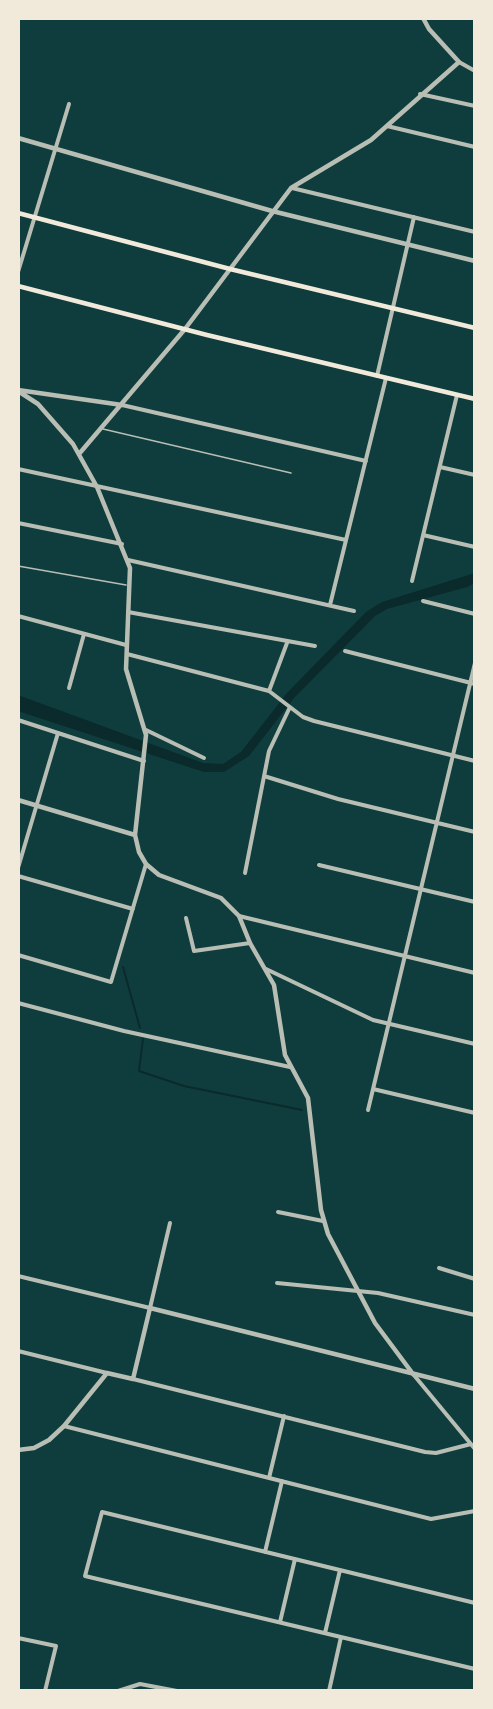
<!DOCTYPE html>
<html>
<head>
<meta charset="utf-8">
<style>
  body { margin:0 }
  #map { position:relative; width:493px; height:1709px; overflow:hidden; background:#0f3d3e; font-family:Overpass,sans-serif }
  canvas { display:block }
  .frame { position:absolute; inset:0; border:20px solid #f1e9da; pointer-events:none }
</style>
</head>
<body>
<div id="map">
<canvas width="493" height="1709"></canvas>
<div class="frame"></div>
</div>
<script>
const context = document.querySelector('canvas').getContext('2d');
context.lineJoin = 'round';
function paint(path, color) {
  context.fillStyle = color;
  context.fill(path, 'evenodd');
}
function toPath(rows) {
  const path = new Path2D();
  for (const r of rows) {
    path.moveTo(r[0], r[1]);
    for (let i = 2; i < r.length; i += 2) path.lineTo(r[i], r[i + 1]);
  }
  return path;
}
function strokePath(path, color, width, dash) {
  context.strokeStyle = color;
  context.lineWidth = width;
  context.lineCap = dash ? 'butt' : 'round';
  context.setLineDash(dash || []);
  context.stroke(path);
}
paint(toPath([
  [475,573,475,583,467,587,387,609,375,616,294,698,249,756,224,772,204,772,18,711,18,695,203,763,223,764,241,752,287,693,366,612,382,602]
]), '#0a2a2b');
strokePath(toPath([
  [123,967,140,1028],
  [143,1039,139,1071,184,1086,302,1110]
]), '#0a2a2b', 2);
strokePath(toPath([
  [103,429,291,473],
  [18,566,126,585]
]), '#b8beb3', 1.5);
strokePath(toPath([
  [459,62,475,71],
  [420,94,475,106],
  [387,126,475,147],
  [292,188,475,232],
  [18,272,69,104],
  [377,376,414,217],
  [122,405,366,461],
  [440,467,475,475],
  [18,469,346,540],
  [18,523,122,544],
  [423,535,475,547],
  [128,560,354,611],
  [412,581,457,395],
  [423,601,475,614],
  [330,605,386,378],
  [128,612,315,646],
  [18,616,126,645],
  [345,651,475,684],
  [127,654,269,691,303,717,314,721,475,761],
  [69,688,84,634],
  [269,691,287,643],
  [18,720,144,761],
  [146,730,204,758],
  [264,776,338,799,475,832],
  [319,865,475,902],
  [18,868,58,733],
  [245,873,269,751,290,707],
  [18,876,133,909],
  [239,916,475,973],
  [186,918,194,951,250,943],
  [18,955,111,982,146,864],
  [266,969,373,1020,475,1044],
  [18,1003,124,1031,290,1067],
  [373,1089,475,1113],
  [368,1110,475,663],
  [278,1212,323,1221],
  [439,1268,475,1279],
  [18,1276,150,1308,170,1223],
  [277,1283,378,1293,475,1315],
  [18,1351,107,1373],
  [413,1374,475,1449],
  [133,1379,425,1452,436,1453,471,1444],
  [64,1426,431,1519,475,1511],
  [269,1478,284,1416],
  [265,1552,282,1481],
  [475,1603,102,1512,85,1576,475,1669],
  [280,1622,295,1559],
  [325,1633,340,1570],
  [18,1638,56,1646,45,1691],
  [118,1691,140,1684,177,1691],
  [329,1691,341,1637]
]), '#b8beb3', 4);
strokePath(toPath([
  [18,138,272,211,475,261],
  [18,390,122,405],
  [18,391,38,404,73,444,97,487,130,568,126,669,146,735,135,835,139,852,146,864,159,875,221,898,239,916,250,943,274,985,285,1055,308,1098,321,1210,328,1234,375,1323,413,1374],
  [79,454,185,329,291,188,371,140,459,62,429,29,423,18],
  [18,800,135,835],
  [18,1450,34,1448,49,1440,64,1426,107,1373,133,1379,150,1308,475,1389]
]), '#b8beb3', 4.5);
strokePath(toPath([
  [18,213,230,269,475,328],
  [18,286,207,335,475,399]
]), '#f1e9da', 4.5);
</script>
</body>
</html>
